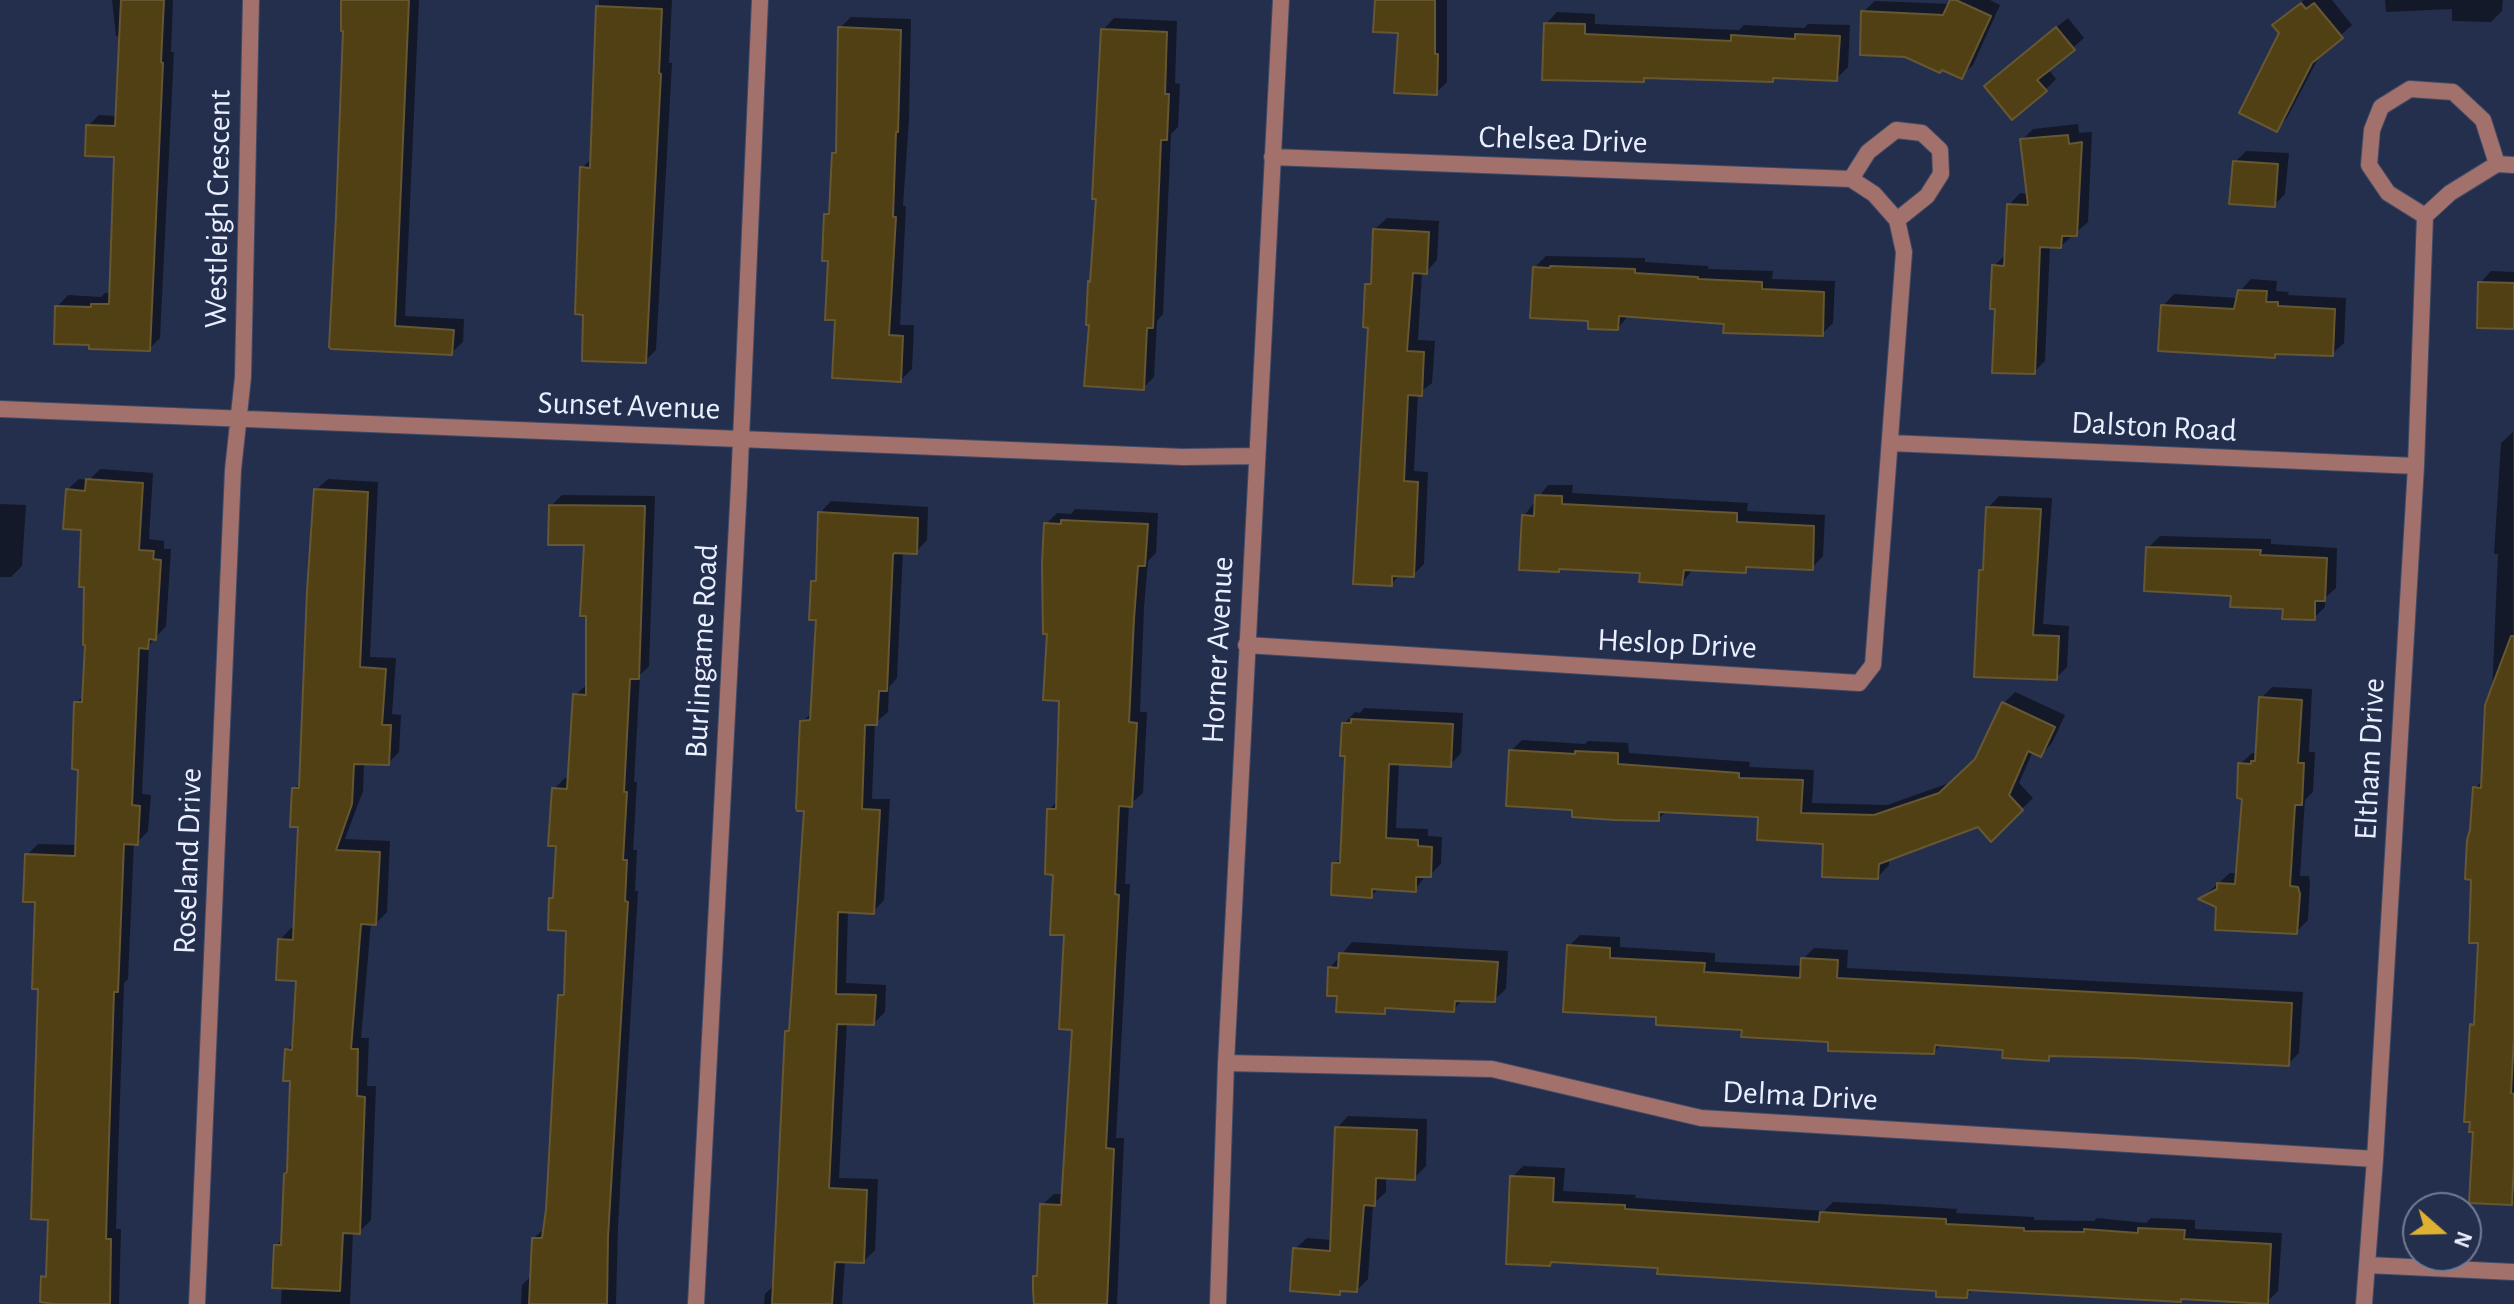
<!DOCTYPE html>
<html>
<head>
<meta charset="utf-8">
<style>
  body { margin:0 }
  #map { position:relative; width:2514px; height:1304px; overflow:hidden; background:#242f4d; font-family:"Alegreya Sans",sans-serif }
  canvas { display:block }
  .north { position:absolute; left:2402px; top:1192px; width:80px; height:80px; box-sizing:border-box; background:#242f4d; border:2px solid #737c94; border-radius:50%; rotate:110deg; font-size:22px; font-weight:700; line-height:32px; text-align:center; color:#e9efff }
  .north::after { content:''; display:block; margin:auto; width:28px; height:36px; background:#deb133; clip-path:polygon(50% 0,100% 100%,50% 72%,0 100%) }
</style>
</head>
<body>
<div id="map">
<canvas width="2514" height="1304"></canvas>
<div class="north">N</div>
</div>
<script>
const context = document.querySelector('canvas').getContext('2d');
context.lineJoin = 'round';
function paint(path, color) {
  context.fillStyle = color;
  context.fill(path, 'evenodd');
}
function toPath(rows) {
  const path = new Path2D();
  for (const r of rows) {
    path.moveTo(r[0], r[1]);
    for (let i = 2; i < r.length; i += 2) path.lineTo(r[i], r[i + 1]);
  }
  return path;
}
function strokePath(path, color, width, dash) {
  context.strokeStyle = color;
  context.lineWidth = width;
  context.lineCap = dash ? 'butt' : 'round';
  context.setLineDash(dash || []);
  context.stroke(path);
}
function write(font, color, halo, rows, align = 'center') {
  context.font = font + ' "Alegreya Sans",sans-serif';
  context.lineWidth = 6;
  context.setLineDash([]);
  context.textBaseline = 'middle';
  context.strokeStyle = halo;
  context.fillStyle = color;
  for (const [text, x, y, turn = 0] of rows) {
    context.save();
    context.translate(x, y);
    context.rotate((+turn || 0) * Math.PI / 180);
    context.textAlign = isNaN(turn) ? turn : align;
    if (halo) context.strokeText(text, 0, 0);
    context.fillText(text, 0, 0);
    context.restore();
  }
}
paint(toPath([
  [112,0,173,0,171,52,174,52,160,338,149,349,57,307,68,295,101,297,105,293,111,293,116,156,88,126,99,115,117,116,120,37,116,36],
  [345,0,419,0,405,316,464,319,463,342,451,353,332,347],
  [599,0,672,0,669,63,672,63,656,350,645,361,582,168,593,157],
  [1377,0,1447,0,1447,82,1436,93,1400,31],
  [1953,0,1990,0,2000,5,1973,65,1961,76,1863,12,1875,1,1951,4],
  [2304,0,2332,0,2352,25,2321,53,2287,118,2276,129,2281,33,2286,14],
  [2385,0,2503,0,2502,11,2491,22,2452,21,2452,9,2386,12],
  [1557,12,1595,14,1595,24,1739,30,1744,25,1804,28,1808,24,1850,25,1848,67,1836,79,1776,76,1772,80,1647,76,1643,80,1546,24],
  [851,17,911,19,909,119,903,206,906,206,900,325,914,325,912,369,901,380,837,318,825,215,831,209,834,154,838,150,840,28],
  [1114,18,1177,21,1175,83,1180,84,1178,127,1171,134,1163,314,1157,321,1154,377,1143,388,1098,197,1103,30],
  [2068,18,2084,38,2048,69,2056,79,2045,90,1998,75],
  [2078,124,2079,133,2092,132,2088,222,2061,246,2050,245,2045,361,2034,372,1997,307,1994,266,2005,255,2009,205,2020,193,2028,194,2022,140,2033,129],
  [2246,151,2289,153,2285,194,2274,205,2235,162],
  [1387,218,1439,221,1437,260,1426,272,1422,272,1418,340,1435,341,1432,383,1418,394,1414,471,1428,472,1424,564,1413,575,1400,575,1391,584,1367,285,1373,279,1375,229],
  [1546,256,1645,258,1645,262,1708,266,1708,269,1773,271,1772,279,1835,281,1833,323,1822,334,1726,322,1629,315,1618,328,1591,319,1535,267],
  [2491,271,2514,272,2514,327,2480,283],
  [2251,279,2277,281,2276,291,2289,292,2288,295,2346,298,2344,343,2332,354,2278,352,2274,356,2163,306,2174,294,2238,298,2240,291],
  [2513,432,2514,1200,2511,1203,2475,1130,2472,1025,2476,1021,2480,941,2475,788,2483,780,2492,693,2498,554,2494,554,2501,443],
  [100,469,153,473,149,539,164,541,164,549,171,549,166,626,149,645,142,794,151,795,148,831,137,843,134,842,128,979,124,983,118,1157,116,1229,121,1229,119,1304,47,1304,43,1277,48,1273,50,1218,37,900,27,855,38,844,77,845,80,768,76,703,85,694,87,643,83,528,67,490,79,479,89,480],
  [328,479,378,482,370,657,396,658,392,714,401,715,399,752,388,763,364,762,363,791,345,839,390,841,387,912,376,923,371,923,361,1038,369,1038,367,1086,376,1086,371,1220,360,1231,353,1231,350,1304,281,1304,282,1286,276,1246,283,1238,289,1172,292,1080,287,1050,295,1042,298,979,280,940,291,928,296,929,300,826,294,789,302,781,316,490],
  [1548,485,1573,485,1572,493,1748,503,1747,511,1825,515,1823,556,1812,568,1751,565,1745,571,1693,569,1682,583,1642,572,1561,567,1558,570,1524,516],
  [562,495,655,496,649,666,640,675,634,782,637,782,633,850,637,850,635,891,638,891,618,1225,616,1304,521,1304,522,1285,532,1275,534,1238,546,1227,560,996,566,990,568,929,551,899,555,895,558,844,554,789,565,778,569,778,575,695,588,684,586,543,551,506],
  [1999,496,2052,498,2043,624,2069,626,2067,667,2056,678,1981,571,1985,567,1988,508],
  [831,501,928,507,927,540,916,552,903,551,897,678,889,687,888,712,875,723,872,799,890,799,884,900,873,912,848,910,846,983,886,985,885,1012,874,1023,847,1022,839,1178,878,1179,875,1250,864,1261,845,1260,842,1304,764,1304,765,1294,775,1284,787,1031,792,1027,806,809,802,722,812,712,818,618,813,582,818,577,820,513],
  [0,504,26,505,22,566,11,577,0,577],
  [1075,509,1158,513,1156,553,1148,561,1144,607,1140,712,1147,712,1143,793,1129,805,1125,884,1130,884,1116,1138,1124,1138,1117,1304,1034,1304,1035,1277,1039,1273,1042,1205,1054,1194,1064,1194,1074,1028,1066,934,1055,873,1049,810,1058,800,1061,699,1049,632,1046,524,1057,513,1071,514],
  [2160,536,2271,539,2271,544,2337,548,2336,588,2325,598,2325,607,2314,618,2285,607,2233,594,2148,548],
  [2272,687,2312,689,2309,752,2315,752,2313,792,2305,800,2300,876,2309,876,2310,882,2308,920,2296,932,2202,898,2230,873,2238,873,2244,797,2240,764,2252,753,2257,753,2261,698],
  [2015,692,2065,715,2052,743,2041,755,2033,751,2019,783,2033,798,1991,839,1978,825,1889,858,1889,865,1878,877,1825,842,1760,815,1667,811,1658,819,1574,809,1511,751,1522,740,1585,744,1588,741,1628,743,1629,753,1750,762,1749,767,1814,770,1812,803,1887,805,1952,782,1978,758,2004,703],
  [1364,708,1463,713,1461,753,1450,765,1399,762,1396,828,1428,829,1428,836,1442,837,1441,864,1430,875,1426,875,1415,890,1380,887,1371,896,1334,864,1343,856,1347,755,1344,724,1355,712,1360,713],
  [1580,935,1620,937,1620,947,1715,953,1715,962,1803,966,1803,959,1814,948,1848,950,1847,968,2303,992,2299,1053,2288,1064,2053,1054,2048,1059,2005,1048,1942,1044,1933,1052,1659,1015,1569,946],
  [1352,942,1508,951,1506,989,1494,1000,1464,999,1453,1010,1390,1006,1384,1012,1339,994,1330,968],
  [1348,1116,1427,1119,1426,1166,1414,1178,1386,1176,1386,1192,1373,1204,1368,1279,1357,1290,1343,1289,1339,1293,1295,1249,1307,1238,1332,1240,1337,1128],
  [1523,1166,1565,1168,1563,1191,1636,1195,1635,1198,1824,1211,1833,1202,1879,1204,1957,1209,1956,1213,2034,1217,2034,1220,2094,1221,2097,1218,2146,1223,2151,1218,2195,1220,2195,1229,2282,1233,2278,1291,2267,1302,1975,1288,1966,1296,1938,1289,1660,1266,1553,1260,1550,1264,1512,1177]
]), '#0007');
const building = toPath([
  [121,0,164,0,161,62,163,63,150,351,89,349,89,345,54,344,55,306,91,307,91,304,109,304,114,157,85,156,86,125,115,126,121,0],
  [341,0,409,0,395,326,454,330,452,355,331,349,329,347,336,216,343,31,341,31,341,0],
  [1375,0,1435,0,1435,54,1438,54,1437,95,1394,93,1398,33,1373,32,1375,0],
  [1950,0,1956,0,1991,16,1962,79,1942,70,1940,73,1905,57,1860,55,1861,11,1943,15,1950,0],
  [2301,3,2306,9,2314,3,2343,38,2312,63,2277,132,2239,113,2279,33,2272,25,2301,3],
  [596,6,662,9,659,73,661,74,646,363,582,361,583,315,575,314,580,167,590,168,596,6],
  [1544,23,1585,24,1585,34,1731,41,1731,35,1795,39,1795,34,1840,36,1837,81,1773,78,1773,82,1644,78,1644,82,1542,80,1544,23],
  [838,27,901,30,898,132,896,132,893,217,896,217,889,335,903,336,901,382,832,378,835,320,825,320,828,261,822,261,824,214,829,214,832,153,836,153,838,27],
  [2056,27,2075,50,2037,80,2047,91,2012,120,1984,86,2056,27],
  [1101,29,1167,32,1165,94,1169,94,1167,140,1161,140,1153,328,1147,328,1144,390,1084,386,1089,325,1086,325,1088,281,1090,282,1096,199,1092,199,1101,29],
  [2068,135,2069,144,2082,142,2077,236,2062,236,2061,248,2040,247,2035,374,1992,373,1995,309,1990,309,1992,265,2004,266,2007,204,2028,205,2020,139,2068,135],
  [2233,161,2278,164,2275,207,2229,204,2233,161],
  [1373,229,1429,232,1427,274,1413,273,1407,351,1424,352,1422,396,1408,395,1404,481,1418,482,1414,577,1392,576,1392,586,1353,584,1368,328,1363,327,1365,284,1371,284,1373,229],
  [1550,266,1635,269,1635,273,1698,277,1698,279,1762,282,1762,289,1824,292,1823,336,1723,333,1724,324,1619,316,1618,330,1588,329,1588,321,1530,318,1533,267,1550,268,1550,266],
  [2478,282,2514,283,2514,329,2477,328,2478,282],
  [2238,290,2267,291,2266,302,2278,302,2278,306,2335,309,2333,356,2275,354,2275,358,2158,351,2161,305,2234,309,2238,290],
  [86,479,143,483,139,550,154,551,153,559,161,560,156,640,149,639,148,649,139,648,132,805,140,806,138,845,124,844,118,992,114,992,108,1170,106,1239,111,1239,110,1304,54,1304,40,1302,41,1276,46,1277,48,1220,31,1219,38,989,32,989,35,902,23,902,25,854,75,856,78,770,72,769,74,702,82,702,85,645,83,645,84,587,79,587,81,530,63,529,66,489,85,491,86,479],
  [314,489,368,492,360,667,386,669,382,725,391,725,389,765,354,764,352,804,336,850,380,852,376,925,361,924,351,1049,358,1049,357,1096,365,1097,360,1234,343,1233,340,1291,272,1288,274,1245,281,1245,284,1174,287,1172,290,1081,283,1081,285,1049,292,1050,296,981,276,980,278,939,293,940,298,827,290,827,292,788,299,788,307,591,314,489],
  [1535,495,1562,496,1562,504,1737,513,1737,522,1814,526,1813,570,1746,567,1746,573,1684,570,1682,585,1639,582,1640,573,1559,569,1559,572,1519,570,1522,515,1534,516,1535,495],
  [549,505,645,506,639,679,630,679,624,792,627,792,623,860,627,860,625,901,628,902,608,1237,607,1304,529,1304,532,1238,542,1238,546,1210,558,995,564,995,566,931,548,930,549,898,553,898,556,846,548,846,552,788,567,789,573,694,586,695,586,616,580,616,584,545,548,545,549,505],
  [1986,507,2041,509,2033,635,2059,636,2057,680,1974,677,1979,570,1983,570,1986,507],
  [818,512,918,518,917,554,894,553,893,555,887,691,879,691,877,725,865,725,862,809,880,810,874,914,838,912,836,994,876,995,874,1025,837,1024,829,1188,867,1190,864,1263,835,1262,832,1304,772,1304,785,1031,789,1031,804,811,797,811,796,808,800,721,810,720,816,620,809,620,811,581,816,581,818,512],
  [1061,520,1148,524,1145,566,1138,566,1134,619,1129,722,1137,723,1132,807,1119,806,1115,894,1119,895,1106,1148,1114,1149,1107,1304,1034,1304,1033,1291,1033,1276,1037,1276,1040,1204,1061,1205,1072,1030,1059,1029,1064,935,1050,935,1053,875,1045,874,1047,809,1056,809,1059,701,1043,700,1047,634,1043,634,1042,563,1044,523,1061,524,1061,520],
  [2146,547,2261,550,2260,555,2327,558,2325,601,2315,601,2315,620,2282,619,2283,609,2230,607,2231,596,2144,591,2146,547],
  [2511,636,2514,636,2514,1038,2511,1093,2514,1094,2514,1164,2512,1205,2469,1203,2473,1132,2469,1132,2470,1122,2464,1122,2470,1024,2474,1025,2478,943,2469,943,2471,880,2465,879,2467,840,2470,830,2473,787,2481,788,2485,705,2511,636],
  [2259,697,2302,700,2298,763,2304,763,2302,805,2295,805,2290,886,2298,887,2300,894,2297,934,2215,930,2216,907,2198,899,2217,889,2217,883,2235,884,2242,799,2237,798,2238,763,2251,764,2251,761,2255,761,2259,697],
  [2002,702,2055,727,2041,757,2028,751,2009,795,2023,810,1991,842,1978,827,1879,864,1878,879,1822,877,1823,844,1757,840,1758,817,1659,812,1659,821,1615,820,1572,817,1572,810,1506,806,1509,750,1575,754,1575,751,1618,753,1618,764,1739,773,1739,778,1803,780,1801,813,1874,815,1939,793,1975,759,2002,702],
  [1351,719,1453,724,1451,767,1389,764,1386,838,1418,840,1418,846,1432,847,1431,877,1416,877,1416,892,1372,889,1372,898,1331,895,1332,863,1340,863,1345,756,1340,756,1342,723,1351,723,1351,719],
  [1567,945,1610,948,1610,958,1705,963,1704,972,1800,978,1801,958,1838,960,1837,978,2292,1003,2289,1066,2131,1058,2049,1056,2049,1061,2002,1058,2003,1050,1935,1045,1934,1054,1828,1051,1828,1042,1741,1037,1742,1030,1656,1025,1656,1017,1563,1012,1567,945],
  [1339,953,1498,962,1495,1002,1455,1001,1454,1012,1385,1008,1385,1014,1336,1012,1337,996,1327,996,1328,967,1338,968,1339,953],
  [1335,1127,1417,1130,1415,1180,1376,1178,1375,1206,1364,1205,1357,1292,1340,1291,1340,1295,1290,1291,1293,1248,1330,1251,1335,1127],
  [1510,1176,1554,1178,1553,1202,1625,1205,1625,1209,1819,1222,1820,1212,1866,1215,1946,1219,1946,1224,2024,1228,2024,1231,2084,1232,2084,1229,2138,1233,2138,1228,2185,1230,2184,1239,2271,1244,2268,1304,2181,1299,2181,1302,1968,1290,1967,1298,1936,1297,1936,1291,1657,1274,1658,1268,1551,1262,1550,1266,1506,1264,1510,1176]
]);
paint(building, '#514013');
strokePath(building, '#665733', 2);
const minor = toPath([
  [1851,179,1868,152,1896,130,1922,133,1940,150,1941,174,1927,196,1897,220],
  [2425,216,2388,193,2369,165,2372,130,2381,107,2410,89,2453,92,2483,120,2497,164],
  [0,409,1183,457,1256,456],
  [1890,443,2416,466],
  [1246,645,1859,683,1873,665,1904,252,1897,220,1874,194,1851,179,1272,157],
  [1226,1063,1492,1069,1701,1118,2375,1159],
  [2367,1265,2514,1272],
  [197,1304,233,470,243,377,251,0],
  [696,1304,739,486,760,0],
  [1218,1304,1226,1063,1281,0],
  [2364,1304,2375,1159,2416,466,2425,216,2450,193,2497,164,2514,165]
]);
strokePath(minor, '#404a66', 18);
strokePath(minor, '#a2716b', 16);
write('32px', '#e9efff', '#242f4d', [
  ["Chelsea Drive",1563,140,2],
  ["Westleigh Crescent",218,209,-89],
  ["Sunset Avenue",629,406,2],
  ["Dalston Road",2154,427,3],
  ["Heslop Drive",1677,644,3],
  ["Horner Avenue",1218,650,-87],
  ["Burlingame Road",702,651,-87],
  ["Eltham Drive",2370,759,-87],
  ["Roseland Drive",188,861,-88],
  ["Delma Drive",1800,1096,3]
]);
</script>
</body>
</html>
